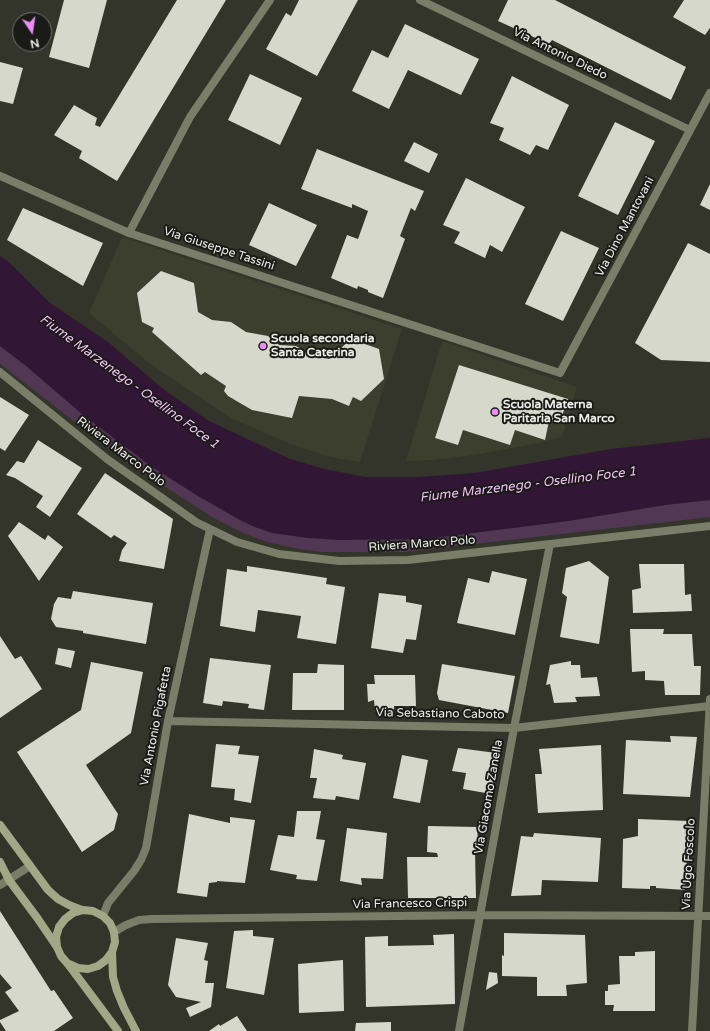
<!DOCTYPE html>
<html>
<head>
<meta charset="utf-8">
<style>
  body { margin:0 }
  #map { position:relative; width:710px; height:1031px; overflow:hidden; background:#33342a; font-family:"Varela Round",sans-serif }
  canvas { display:block }
  .north { position:absolute; left:12px; top:12px; width:40px; height:40px; box-sizing:border-box; background:#1a1b17; border:1px solid #6e6f6b; border-radius:50%; rotate:167deg; font-size:11px; font-weight:700; line-height:16px; text-align:center; color:#edeee8 }
  .north::after { content:''; display:block; margin:auto; width:14px; height:18px; background:#ed8cf9; clip-path:polygon(50% 0,100% 100%,50% 72%,0 100%) }
</style>
</head>
<body>
<div id="map">
<canvas width="710" height="1031"></canvas>
<div class="north">N</div>
</div>
<script>
const context = document.querySelector('canvas').getContext('2d');
context.lineJoin = 'round';
function paint(path, color) {
  context.fillStyle = color;
  context.fill(path, 'evenodd');
}
function toPath(rows) {
  const path = new Path2D();
  for (const r of rows) {
    path.moveTo(r[0], r[1]);
    for (let i = 2; i < r.length; i += 2) path.lineTo(r[i], r[i + 1]);
  }
  return path;
}
function strokePath(path, color, width, dash) {
  context.strokeStyle = color;
  context.lineWidth = width;
  context.lineCap = dash ? 'butt' : 'round';
  context.setLineDash(dash || []);
  context.stroke(path);
}
function write(font, color, halo, rows, align = 'center') {
  context.font = font + ' "Varela Round",sans-serif';
  context.lineWidth = 4;
  context.setLineDash([]);
  context.textBaseline = 'middle';
  context.strokeStyle = halo;
  context.fillStyle = color;
  for (const [text, x, y, turn = 0] of rows) {
    context.save();
    context.translate(x, y);
    context.rotate((+turn || 0) * Math.PI / 180);
    context.textAlign = isNaN(turn) ? turn : align;
    if (halo) context.strokeText(text, 0, 0);
    context.fillText(text, 0, 0);
    context.restore();
  }
}
paint(toPath([
  [122,237,402,329,360,462,330,457,290,444,231,418,149,363,89,313],
  [442,341,577,387,562,437,534,444,474,455,433,460,406,461]
]), '#3c3e2e');
paint(toPath([
  [0,346,198,496,240,520,255,527,380,540,425,539,568,521,665,505,710,500,710,517,404,552,323,552,299,549,267,542,243,533,212,517,127,462,0,364]
]), '#513754');
paint(toPath([
  [0,256,9,262,50,303,108,342,163,389,209,421,290,459,324,469,365,477,419,477,475,473,611,449,710,438,710,500,665,505,568,521,425,539,339,540,308,538,272,533,255,527,240,520,198,496,152,467,83,415,26,366,0,346]
]), '#321636');
paint(toPath([
  [64,0,107,0,89,68,49,57],
  [177,0,226,0,117,181,79,158,82,151,54,135,74,105,97,118,95,125,100,127],
  [299,0,358,0,317,76,266,49,286,13,291,16],
  [508,0,555,0,686,67,671,100,552,40,549,44,498,21],
  [684,0,710,0,710,28,705,35,673,17],
  [405,24,479,59,461,95,408,70,389,109,352,91,372,50,388,58],
  [0,62,23,68,13,104,0,101],
  [250,74,302,98,280,145,228,120],
  [512,76,569,105,548,150,536,145,530,155,499,140,504,128,490,123],
  [615,122,655,141,618,215,578,196],
  [414,142,438,154,429,173,404,161],
  [317,149,424,191,415,211,411,208,400,236,405,239,383,298,368,292,368,290,358,286,357,289,331,278,347,235,358,239,368,211,352,204,352,208,301,189],
  [466,178,525,207,502,252,490,245,485,258,454,243,460,232,443,225],
  [710,184,710,210,700,205],
  [269,203,317,225,296,266,249,245],
  [23,208,103,243,83,286,7,240],
  [561,231,599,248,563,321,525,304],
  [688,243,710,254,710,362,661,360,635,343],
  [161,271,194,283,198,312,212,320,231,322,246,332,268,336,279,345,296,346,309,354,329,359,351,339,379,349,384,379,361,401,353,397,349,406,332,399,299,396,292,418,252,410,228,396,224,391,226,386,205,372,201,375,152,332,154,328,142,322,137,293],
  [459,365,568,399,559,424,549,421,545,440,515,430,510,445,463,430,458,445,435,438],
  [0,397,29,415,5,451,0,448],
  [38,440,82,468,50,517,36,507,43,496,15,478,6,475,17,461,24,463],
  [105,473,173,519,164,569,119,561,122,550,127,543,114,535,111,538,77,514],
  [19,522,45,540,48,535,63,547,39,581,8,536],
  [589,561,609,577,599,644,560,637,567,597,562,593,566,568],
  [639,564,684,564,685,595,691,594,692,611,633,613,632,590,641,588],
  [247,566,327,578,326,584,345,587,336,644,297,638,301,616,258,610,255,632,220,626,227,569,247,572],
  [492,571,527,579,515,635,457,623,468,578,489,583],
  [73,591,153,603,146,644,83,633,83,631,56,627,51,619,54,604,58,597,71,599],
  [379,593,406,596,406,602,422,605,416,640,406,639,403,653,371,648],
  [630,629,664,629,663,634,692,634,694,666,701,666,700,695,665,695,664,681,645,680,645,671,632,672],
  [0,636,15,659,21,656,42,689,0,718],
  [58,648,75,651,71,668,55,664],
  [210,658,271,665,264,710,248,708,249,704,223,701,222,706,203,703],
  [571,661,571,665,580,665,581,678,597,677,600,696,575,697,577,702,554,703,550,684,546,685,550,665],
  [91,662,143,672,131,733,86,765,118,814,114,830,82,852,17,752,81,710],
  [318,664,344,665,344,710,292,710,293,673,317,673],
  [442,664,515,676,508,713,439,700,437,693],
  [374,675,415,675,416,706,394,706,394,712,375,712,374,700,368,702,367,684,375,684],
  [670,736,697,737,690,797,623,794,626,740,671,742],
  [216,744,240,746,238,754,259,756,251,803,234,800,235,789,211,787],
  [601,745,603,810,538,813,535,774,542,774,539,749],
  [458,748,496,753,490,772,495,773,491,794,463,789,466,773,452,771],
  [314,749,343,755,342,759,366,763,359,800,336,796,335,800,313,798,317,778,310,778],
  [402,755,428,760,420,803,393,798],
  [297,811,321,811,316,839,325,840,317,881,296,879,297,875,270,870,278,835,294,837],
  [189,814,230,823,230,817,255,820,245,883,217,881,217,882,209,883,207,897,177,893],
  [638,819,689,821,685,890,656,888,656,886,650,886,650,889,622,888,623,839,638,836],
  [428,826,477,827,479,854,475,852,476,898,408,898,407,857,438,857,437,853,427,852],
  [347,828,387,833,383,879,361,878,362,885,340,881],
  [534,833,601,838,598,882,542,880,541,895,511,896,521,836,533,837],
  [0,911,51,991,54,990,73,1018,54,1031,6,1031,0,1022,0,1020,19,1011,5,992,12,988,0,974],
  [253,930,253,936,274,938,264,995,226,988,234,931],
  [504,933,585,935,587,983,566,985,567,996,537,996,537,977,502,976,502,955,504,956],
  [454,934,455,1004,366,1007,365,937,388,936,388,946,434,945,433,935],
  [176,938,208,943,204,960,208,961,205,983,214,983,211,1007,190,1017,186,1008,201,1002,176,997,168,985],
  [655,951,655,1011,613,1011,614,1005,605,1005,605,991,608,991,608,985,620,984,619,956,635,956,635,952],
  [343,960,344,1011,299,1013,298,964],
  [489,972,497,973,498,983,486,990],
  [237,1016,247,1031,209,1031,219,1024,220,1026],
  [391,1022,391,1031,355,1031,356,1023]
]), '#d6d8cb');
strokePath(toPath([
  [0,176,129,233]
]), '#7a7d68', 8);
strokePath(toPath([
  [270,0,190,117,129,233,560,373,710,93],
  [420,0,690,130],
  [0,372,107,459,196,522,237,542,279,554,339,561,408,560,710,526],
  [168,721,514,728,710,706],
  [0,885,30,866],
  [103,916,108,903,134,871,141,860,146,848,168,721,210,529],
  [114,932,126,925,139,920,152,919,480,915,710,916],
  [459,1031,514,728,550,544],
  [692,1031,710,699]
]), '#7a7d68', 8);
strokePath(toPath([
  [0,825,48,890,58,899,69,905,82,910],
  [0,862,9,880,38,919,57,947,61,956,68,964,118,1031],
  [57,947,56,937,59,927,65,919,73,913,83,910,93,911,103,916,110,923,114,932,115,942,112,952,106,960,98,966,88,969,78,968,69,964],
  [112,952,113,977,117,991,124,1008,136,1031]
]), '#a2a786', 8);
for (const [x, y, r, color] of [
  [263,346,4,"#ed8cf9"],
  [495,412,4,"#ed8cf9"]
]) {
  const dot = new Path2D();
  dot.arc(x, y, r, 0, 2 * Math.PI);
  context.fillStyle = color;
  context.fill(dot);
  strokePath(dot, '#1a1b17', 1.5);
}
write('12px', '#edeee8', '#1a1b17', [
  ["Via Antonio Diedo",560,54,26],
  ["Via Dino Mantovani",625,227,-62],
  ["Via Giuseppe Tassini",219,249,18],
  ["Riviera Marco Polo",121,452,37],
  ["Riviera Marco Polo",422,544,-4],
  ["Via Sebastiano Caboto",440,714,1],
  ["Via Antonio Pigafetta",156,726,-79],
  ["Via Giacomo Zanella",489,797,-80],
  ["Via Ugo Foscolo",689,864,-87],
  ["Via Francesco Crispi",410,904,-1]
]);
write('bold 12px', '#edeee8', '#1a1b17', [
  ["Scuola secondaria",271,339],
  ["Santa Caterina",271,353],
  ["Scuola Materna",503,405],
  ["Paritaria San Marco",503,419]
], 'left');
write('italic 13px', '#f4bffa', '#1a1b17', [
  ["Fiume Marzenego - Osellino Foce 1",129,382,36],
  ["Fiume Marzenego - Osellino Foce 1",528,485,-7]
]);
</script>
</body>
</html>
